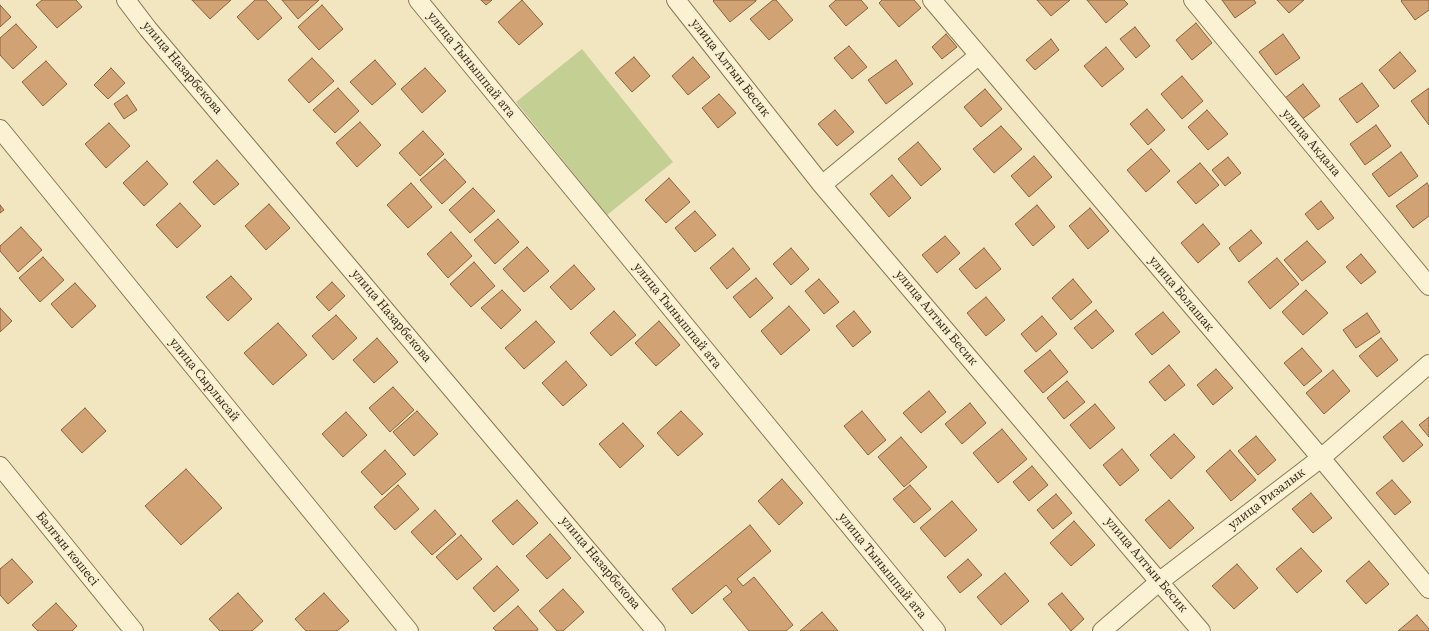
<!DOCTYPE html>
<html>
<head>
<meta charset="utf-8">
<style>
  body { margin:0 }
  canvas { display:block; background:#f1e6bf }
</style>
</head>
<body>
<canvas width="1429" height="631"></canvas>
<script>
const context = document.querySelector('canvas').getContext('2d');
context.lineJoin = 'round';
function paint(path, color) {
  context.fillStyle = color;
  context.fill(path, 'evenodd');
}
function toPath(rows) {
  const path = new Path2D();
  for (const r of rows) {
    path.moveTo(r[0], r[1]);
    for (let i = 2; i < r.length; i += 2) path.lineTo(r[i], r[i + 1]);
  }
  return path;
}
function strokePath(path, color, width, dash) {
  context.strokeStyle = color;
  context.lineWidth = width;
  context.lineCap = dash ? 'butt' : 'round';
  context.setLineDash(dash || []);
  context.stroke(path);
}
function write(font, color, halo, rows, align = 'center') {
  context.font = font + ' "Source Serif 4",serif';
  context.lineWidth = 3.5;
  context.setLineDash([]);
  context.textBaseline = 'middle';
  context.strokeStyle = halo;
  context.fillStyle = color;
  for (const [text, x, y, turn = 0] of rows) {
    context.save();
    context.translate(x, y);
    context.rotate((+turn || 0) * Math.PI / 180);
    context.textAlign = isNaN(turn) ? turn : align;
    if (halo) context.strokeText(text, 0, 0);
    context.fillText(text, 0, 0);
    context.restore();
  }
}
paint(toPath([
  [582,49,673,162,607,215,516,102]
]), '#c3cf93');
const building = toPath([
  [42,0,76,0,82,7,57,28,36,5,42,0],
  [192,0,231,0,210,19,192,0],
  [255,0,266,0,282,18,258,40,237,17,255,0],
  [282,0,319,0,298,19,282,0],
  [481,0,492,0,486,5,481,0],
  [522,0,543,24,519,45,498,22,522,0],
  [714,0,756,0,756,1,730,22,713,1,714,0],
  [773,0,776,0,793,20,769,40,750,19,773,0],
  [836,0,861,0,868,8,846,26,829,6,836,0],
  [882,0,914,0,921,8,899,27,879,3,882,0],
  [1037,0,1070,0,1051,16,1037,0],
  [1087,0,1124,0,1128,4,1106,23,1087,0],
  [1222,0,1254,0,1256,3,1235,18,1222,0],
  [1277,0,1304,0,1289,13,1277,0],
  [1402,0,1429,0,1429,10,1415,20,1401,1,1402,0],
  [0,5,11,17,0,27,0,5],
  [322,5,343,29,319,50,298,27,322,5],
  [1196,23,1212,43,1192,60,1176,40,1196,23],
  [16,24,37,47,13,69,0,55,0,38,16,24],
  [1135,27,1150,46,1136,58,1120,39,1135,27],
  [946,34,957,47,942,59,932,47,946,34],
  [1283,34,1300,58,1276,75,1259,52,1283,34],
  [1051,39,1059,50,1035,70,1026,60,1051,39],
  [849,46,867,67,852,79,834,58,849,46],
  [1106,47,1124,69,1102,87,1084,66,1106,47],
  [1400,52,1416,71,1394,89,1379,70,1400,52],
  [634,57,650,76,632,92,615,73,634,57],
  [693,57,710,77,688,95,672,76,693,57],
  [312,58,334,81,309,103,288,80,312,58],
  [375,60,396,84,372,105,350,82,375,60],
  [896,60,913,84,886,104,868,80,896,60],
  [46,61,67,84,43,106,22,82,46,61],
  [111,68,125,83,108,99,94,85,111,68],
  [425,68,446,91,422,113,401,89,425,68],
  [1182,76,1203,101,1182,119,1161,94,1182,76],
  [1362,83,1379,106,1357,123,1339,99,1362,83],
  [1303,84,1320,106,1301,120,1285,98,1303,84],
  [338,88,359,111,335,133,313,110,338,88],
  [1429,88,1429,125,1411,101,1429,88],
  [985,89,1002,109,981,127,964,107,985,89],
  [719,94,736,113,718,128,702,108,719,94],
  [127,95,137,110,124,119,114,104,127,95],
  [1147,109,1165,130,1148,145,1130,124,1147,109],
  [835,110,854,132,837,146,818,124,835,110],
  [1207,110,1228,134,1208,150,1188,127,1207,110],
  [360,122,381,145,357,167,336,143,360,122],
  [109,123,130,146,106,168,85,144,109,123],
  [1376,125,1391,146,1365,165,1350,144,1376,125],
  [1001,126,1022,149,994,173,973,149,1001,126],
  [423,131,444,154,420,176,399,153,423,131],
  [918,142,941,169,921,186,898,159,918,142],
  [1151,149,1170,171,1146,192,1127,170,1151,149],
  [1401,152,1418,176,1389,197,1372,174,1401,152],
  [1034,156,1052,177,1029,197,1011,176,1034,156],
  [1228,157,1241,173,1225,186,1212,170,1228,157],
  [445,159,466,182,442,204,420,180,445,159],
  [217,160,239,184,214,205,193,182,217,160],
  [147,161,168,184,144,206,123,183,147,161],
  [1200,163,1219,185,1196,204,1177,182,1200,163],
  [892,175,911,198,889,217,870,194,892,175],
  [669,178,690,202,666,223,645,200,669,178],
  [411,183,432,207,408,228,387,205,411,183],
  [1427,183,1429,186,1429,216,1413,228,1396,206,1427,183],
  [473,188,495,211,470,233,449,210,473,188],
  [1321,201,1334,218,1318,230,1305,214,1321,201],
  [180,203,201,226,177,248,156,225,180,203],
  [269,204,290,228,266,250,245,226,269,204],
  [0,205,4,210,0,213,0,205],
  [1037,205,1055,227,1033,246,1015,224,1037,205],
  [1090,208,1109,231,1088,249,1069,226,1090,208],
  [695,211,716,235,695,252,675,228,695,211],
  [498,219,519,242,495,264,474,240,498,219],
  [1203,224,1220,244,1198,263,1181,243,1203,224],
  [21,227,42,250,18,272,0,251,0,246,21,227],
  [1251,230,1262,243,1239,262,1229,248,1251,230],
  [451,232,472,256,448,278,427,254,451,232],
  [945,236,960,253,937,273,922,255,945,236],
  [1307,241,1326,262,1302,281,1284,260,1307,241],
  [527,247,549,271,524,292,503,269,527,247],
  [733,248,750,269,727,289,710,268,733,248],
  [791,248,809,269,791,285,773,264,791,248],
  [984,248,1001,269,976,289,959,269,984,248],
  [1361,254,1376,272,1361,284,1346,267,1361,254],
  [43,257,64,280,40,302,19,278,43,257],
  [1277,258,1299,284,1270,309,1248,282,1277,258],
  [474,262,495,286,471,307,450,284,474,262],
  [574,265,595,289,571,310,550,287,574,265],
  [231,276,252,299,228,321,206,297,231,276],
  [756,278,773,298,750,318,733,297,756,278],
  [819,279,839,302,824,314,805,291,819,279],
  [1073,279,1092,302,1071,320,1052,298,1073,279],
  [332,282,345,296,329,311,316,297,332,282],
  [75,283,96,306,72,328,51,304,75,283],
  [502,290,521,310,501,329,481,308,502,290],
  [1306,290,1328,313,1303,335,1282,312,1306,290],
  [986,297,1005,320,986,336,967,313,986,297],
  [789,306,810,330,781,355,761,331,789,306],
  [0,308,12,321,0,332,0,308],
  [1096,310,1114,331,1092,349,1074,328,1096,310],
  [614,311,636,335,611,356,590,333,614,311],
  [854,311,871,332,853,347,836,326,854,311],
  [1163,312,1180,332,1152,355,1135,334,1163,312],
  [1367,313,1380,332,1356,348,1343,330,1367,313],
  [336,315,357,338,333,360,312,336,336,315],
  [1042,316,1057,334,1036,352,1021,334,1042,316],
  [536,321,555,342,524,369,505,348,536,321],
  [659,321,680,345,656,366,635,343,659,321],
  [278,323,307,355,273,385,244,353,278,323],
  [377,338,398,362,374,383,353,360,377,338],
  [1381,338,1398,360,1377,377,1359,356,1381,338],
  [1302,348,1322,371,1304,386,1284,363,1302,348],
  [1050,350,1068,372,1043,393,1024,371,1050,350],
  [566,361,587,385,563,406,542,383,566,361],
  [1169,365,1185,385,1165,401,1149,382,1169,365],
  [1216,369,1233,388,1213,405,1197,385,1216,369],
  [1333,370,1350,391,1324,414,1306,393,1333,370],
  [1067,381,1085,402,1064,419,1047,398,1067,381],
  [393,387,414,410,390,432,369,408,393,387],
  [929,391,946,412,921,433,903,413,929,391],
  [970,403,986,423,962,444,945,424,970,403],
  [1095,404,1115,428,1090,449,1070,425,1095,404],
  [85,408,106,431,82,453,61,430,85,408],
  [417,411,438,434,414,456,393,432,417,411],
  [681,411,703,434,678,456,657,433,681,411],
  [862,411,886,440,868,455,844,426,862,411],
  [346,412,367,435,343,457,322,434,346,412],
  [1429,417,1429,437,1419,425,1429,417],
  [1402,421,1423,445,1403,462,1383,437,1402,421],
  [623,423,644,446,620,468,599,444,623,423],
  [1002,429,1027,459,998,483,973,453,1002,429],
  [1174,434,1195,457,1171,479,1150,455,1174,434],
  [1256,436,1276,460,1258,475,1238,451,1256,436],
  [901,437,927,467,904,487,878,457,901,437],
  [1122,449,1139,470,1120,486,1103,465,1122,449],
  [385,450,406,474,382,495,361,472,385,450],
  [1230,450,1256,480,1231,501,1206,471,1230,450],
  [1032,466,1048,485,1029,501,1013,482,1032,466],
  [186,469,222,508,181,545,145,506,186,469],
  [782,479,803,503,779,525,758,501,782,479],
  [1392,480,1411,502,1395,515,1376,493,1392,480],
  [398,485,419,509,395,530,374,507,398,485],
  [910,485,931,509,914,523,893,499,910,485],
  [1311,493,1332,518,1313,533,1292,509,1311,493],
  [1056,494,1072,513,1053,529,1037,510,1056,494],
  [517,500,538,523,513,545,492,521,517,500],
  [1169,500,1194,528,1170,549,1145,520,1169,500],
  [952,501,977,530,945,557,920,528,952,501],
  [435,510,456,534,432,555,411,532,435,510],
  [1074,521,1095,545,1071,566,1050,543,1074,521],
  [750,525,771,551,737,579,743,586,754,577,793,625,786,631,749,631,723,599,732,592,726,585,692,614,672,589,750,525],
  [550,534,571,558,547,579,526,556,550,534],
  [461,535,482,559,457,580,436,557,461,535],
  [1301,548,1322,571,1297,593,1276,569,1301,548],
  [12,559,33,582,8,604,0,595,0,569,12,559],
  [968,559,982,575,960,593,947,577,968,559],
  [1369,561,1389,584,1366,604,1346,581,1369,561],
  [1237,564,1258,588,1234,609,1212,586,1237,564],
  [497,566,519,590,494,612,473,588,497,566],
  [1005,573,1029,601,1001,625,977,597,1005,573],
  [563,589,584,612,563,631,557,631,539,611,563,589],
  [238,593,263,621,252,631,220,631,209,619,238,593],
  [324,593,349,621,337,631,306,631,295,619,324,593],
  [1062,593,1084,619,1071,631,1048,604,1062,593],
  [56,603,77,626,72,631,38,631,32,625,56,603],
  [518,606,538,629,537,631,496,631,493,628,518,606],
  [822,612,838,631,800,631,822,612],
  [1417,615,1429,629,1429,631,1398,631,1417,615]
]);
paint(building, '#d1a273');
strokePath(building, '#8b623b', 1);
const minor = toPath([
  [126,0,148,29,656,631],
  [418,0,936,631],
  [676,0,822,185,1201,631],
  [932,0,1321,458,1429,589],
  [1193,0,1429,286],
  [0,129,409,631],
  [822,185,978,56],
  [0,466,134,631],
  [1102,631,1160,581,1321,458,1429,364]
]);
strokePath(minor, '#8a7756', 20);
strokePath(minor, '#fbf2d3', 18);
write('13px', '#392c1c', '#f7efcf', [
  ["улица Тынышпай ата",471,65,51],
  ["улица Назарбекова",182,68,50],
  ["улица Алтын Бесик",730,68,52],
  ["улица Акдала",1311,143,50],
  ["улица Болашак",1181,294,50],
  ["улица Назарбекова",391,316,50],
  ["улица Тынышпай ата",677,316,51],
  ["улица Алтын Бесик",936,318,50],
  ["улица Сырлысай",204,380,51],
  ["улица Ризалык",1267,499,-37],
  ["Балғын көшесі",67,549,51],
  ["улица Назарбекова",600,563,50],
  ["улица Алтын Бесик",1146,565,50],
  ["улица Тынышпай ата",882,566,51]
]);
</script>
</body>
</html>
